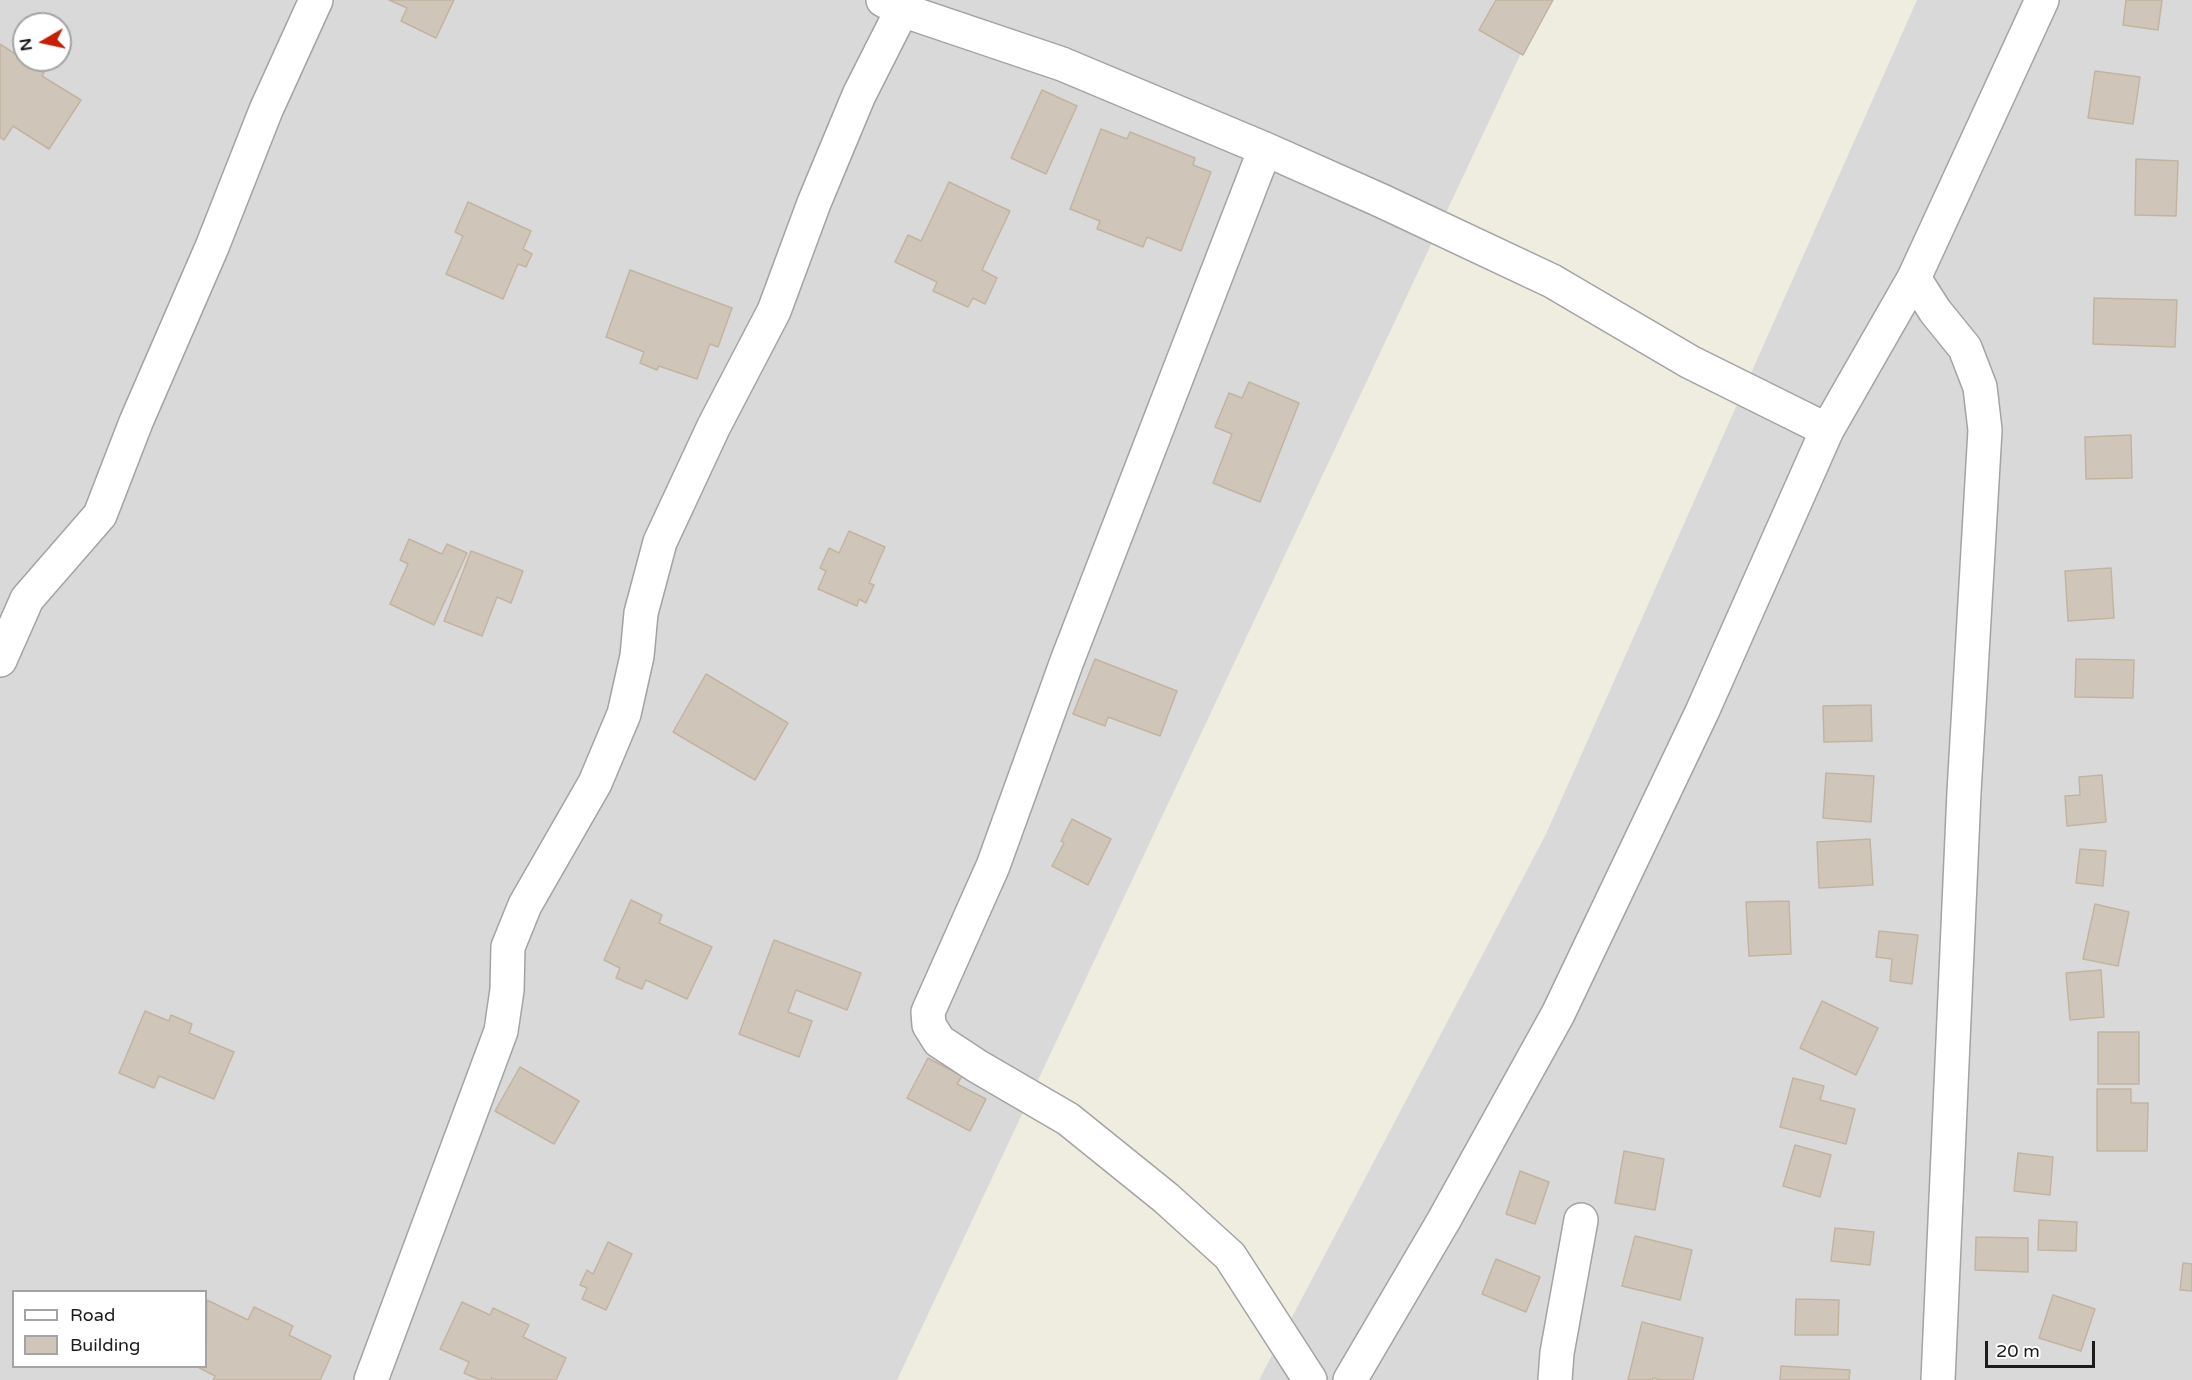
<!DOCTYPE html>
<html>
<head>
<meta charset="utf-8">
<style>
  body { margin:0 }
  #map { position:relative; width:2192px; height:1380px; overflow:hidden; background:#efece0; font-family:"Varela Round",sans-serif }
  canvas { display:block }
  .legend { position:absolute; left:12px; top:1290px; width:195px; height:78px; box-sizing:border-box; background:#fff; border:2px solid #a4a4a4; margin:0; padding:8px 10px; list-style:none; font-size:18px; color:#1c1c1c }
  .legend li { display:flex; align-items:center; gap:12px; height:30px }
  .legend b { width:30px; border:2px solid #a4a4a4 }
  .north { position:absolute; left:12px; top:12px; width:60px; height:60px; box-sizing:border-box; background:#fff; border:2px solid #a4a4a4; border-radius:50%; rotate:261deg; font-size:16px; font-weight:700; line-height:24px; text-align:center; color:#1c1c1c }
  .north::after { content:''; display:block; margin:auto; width:21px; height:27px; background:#c81e00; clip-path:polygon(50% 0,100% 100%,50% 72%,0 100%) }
  .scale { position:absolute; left:1985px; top:1341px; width:110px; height:27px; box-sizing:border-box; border:3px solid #1c1c1c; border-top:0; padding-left:8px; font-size:18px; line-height:21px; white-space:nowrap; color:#1c1c1c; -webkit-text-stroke:4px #fff; paint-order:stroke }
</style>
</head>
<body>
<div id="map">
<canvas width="2192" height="1380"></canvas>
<ul class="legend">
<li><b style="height:8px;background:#fff"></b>Road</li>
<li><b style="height:16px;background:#cfc6b9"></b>Building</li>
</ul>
<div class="north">N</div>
<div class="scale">20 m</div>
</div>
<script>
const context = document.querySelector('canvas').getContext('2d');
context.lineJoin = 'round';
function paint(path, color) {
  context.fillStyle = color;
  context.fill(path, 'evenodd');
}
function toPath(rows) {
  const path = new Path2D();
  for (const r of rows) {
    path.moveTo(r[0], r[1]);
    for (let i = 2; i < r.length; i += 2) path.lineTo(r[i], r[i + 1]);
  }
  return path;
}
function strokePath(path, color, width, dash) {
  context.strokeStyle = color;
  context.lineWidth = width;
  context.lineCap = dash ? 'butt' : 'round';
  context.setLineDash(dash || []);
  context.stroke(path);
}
paint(toPath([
  [0,0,1546,0,897,1380,0,1380],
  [24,24,60,24,60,60,24,60],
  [14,1292,206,1292,206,1366,14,1366],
  [1917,0,2192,0,2192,1380,1259,1380,1546,834]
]), '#dad9d9');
const building = toPath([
  [389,0,454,0,436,38,401,21,407,8,389,0],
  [1496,0,1553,0,1523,55,1479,30,1496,0],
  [2126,0,2162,0,2158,30,2123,25,2126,0],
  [0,44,44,73,42,76,81,100,49,149,13,126,4,140,0,137,0,44],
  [2095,71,2140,77,2133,124,2088,118,2095,71],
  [1042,90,1077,106,1046,174,1011,158,1042,90],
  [1101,129,1127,139,1130,132,1195,158,1193,165,1211,172,1181,251,1147,237,1143,247,1097,229,1100,221,1070,209,1101,129],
  [2136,159,2178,161,2176,216,2135,215,2136,159],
  [949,182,1010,211,982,270,997,278,985,304,973,298,968,307,933,291,937,282,895,262,908,235,921,241,949,182],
  [468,202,531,231,523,249,532,254,526,267,518,264,503,299,446,274,463,236,455,232,468,202],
  [630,270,732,308,718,347,710,344,697,379,659,366,657,370,640,363,644,352,606,337,630,270],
  [2094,298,2177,300,2175,347,2093,344,2094,298],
  [1249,382,1299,403,1260,502,1213,483,1232,434,1215,427,1229,393,1242,398,1249,382],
  [2131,435,2132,478,2086,479,2085,437,2131,435],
  [849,531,885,547,869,583,874,585,866,603,859,599,857,606,818,589,826,571,820,568,829,548,839,553,849,531],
  [409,539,442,554,447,544,467,553,434,625,390,604,408,564,400,560,409,539],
  [471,551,523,571,511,603,497,597,482,636,444,621,471,551],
  [2111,568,2114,618,2068,621,2065,571,2111,568],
  [1095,659,1177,691,1160,736,1108,717,1105,726,1073,714,1095,659],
  [2076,659,2134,660,2133,698,2075,697,2076,659],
  [706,674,788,723,755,780,673,732,706,674],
  [1871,705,1872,741,1824,742,1823,706,1871,705],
  [1826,773,1874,776,1871,822,1823,818,1826,773],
  [2102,775,2106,822,2067,826,2065,796,2080,795,2079,777,2102,775],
  [1072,819,1111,839,1088,885,1052,866,1064,843,1061,841,1072,819],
  [1870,839,1873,885,1819,888,1817,842,1870,839],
  [2080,849,2106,851,2103,886,2076,883,2080,849],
  [631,900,662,915,659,923,712,947,687,999,646,980,642,989,616,978,620,968,604,960,631,900],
  [1789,901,1791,954,1749,956,1746,902,1789,901],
  [2095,904,2129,912,2118,966,2083,959,2095,904],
  [1879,931,1918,935,1912,984,1890,981,1892,959,1876,957,1879,931],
  [774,940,861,973,847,1010,796,990,788,1012,812,1021,799,1057,739,1034,774,940],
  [2101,970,2104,1017,2070,1020,2066,973,2101,970],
  [1822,1001,1878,1028,1856,1075,1800,1048,1822,1001],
  [145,1011,169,1021,171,1015,192,1024,189,1033,234,1052,214,1099,159,1076,154,1088,119,1073,145,1011],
  [2098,1032,2139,1032,2139,1084,2098,1084,2098,1032],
  [928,1058,962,1076,957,1084,986,1099,970,1131,907,1098,928,1058],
  [520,1067,579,1101,554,1144,495,1111,520,1067],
  [1793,1078,1824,1086,1820,1100,1855,1109,1846,1144,1780,1127,1793,1078],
  [2097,1089,2131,1089,2131,1103,2148,1103,2147,1151,2097,1151,2097,1089],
  [1795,1145,1831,1155,1820,1197,1783,1186,1795,1145],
  [1624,1151,1664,1159,1655,1210,1615,1203,1624,1151],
  [2018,1153,2053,1157,2050,1195,2014,1191,2018,1153],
  [1520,1171,1549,1182,1535,1224,1506,1214,1520,1171],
  [2039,1220,2077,1222,2076,1251,2038,1250,2039,1220],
  [1835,1228,1874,1232,1870,1265,1831,1261,1835,1228],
  [1635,1236,1692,1250,1680,1300,1622,1286,1635,1236],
  [1976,1237,2028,1238,2028,1272,1975,1270,1976,1237],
  [608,1242,632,1254,606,1310,582,1299,587,1288,580,1285,587,1270,593,1274,608,1242],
  [1496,1259,1540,1277,1526,1312,1482,1294,1496,1259],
  [2183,1263,2192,1264,2192,1291,2180,1290,2183,1263],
  [2053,1295,2095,1309,2081,1351,2039,1338,2053,1295],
  [1796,1299,1839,1300,1838,1335,1795,1335,1796,1299],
  [207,1300,248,1320,254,1307,293,1326,289,1335,331,1356,320,1380,213,1380,215,1376,196,1366,206,1366,207,1300],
  [462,1302,490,1315,493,1308,529,1325,523,1337,566,1358,556,1380,496,1380,492,1378,491,1380,480,1380,464,1373,469,1362,440,1349,462,1302],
  [1642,1322,1703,1338,1693,1380,1661,1380,1653,1378,1652,1380,1628,1380,1642,1322],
  [1781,1366,1850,1370,1849,1380,1780,1380,1781,1366]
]);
paint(building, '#cfc6b9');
strokePath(building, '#c2b4a1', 1.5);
const minor = toPath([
  [883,0,902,10,1062,64,1265,149,1382,201,1552,281,1690,362,1827,430],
  [1265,149,1067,661,993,866,928,1012,929,1025,939,1041,977,1066,1068,1119,1166,1198,1230,1256,1310,1380],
  [1914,278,1935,311,1965,348,1980,387,1985,430,1964,792,1938,1380],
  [0,660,27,599,100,515,136,422,212,247,266,110,316,0],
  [371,1380,501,1031,507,990,508,947,525,905,595,783,624,714,637,656,641,613,660,542,714,426,774,311,814,203,859,95,902,10],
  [1350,1380,1444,1220,1558,1014,1702,712,1827,430,1914,278,2042,0],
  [1555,1380,1557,1353,1581,1220]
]);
strokePath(minor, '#a3a3a3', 36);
strokePath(minor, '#fff', 33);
</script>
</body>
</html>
